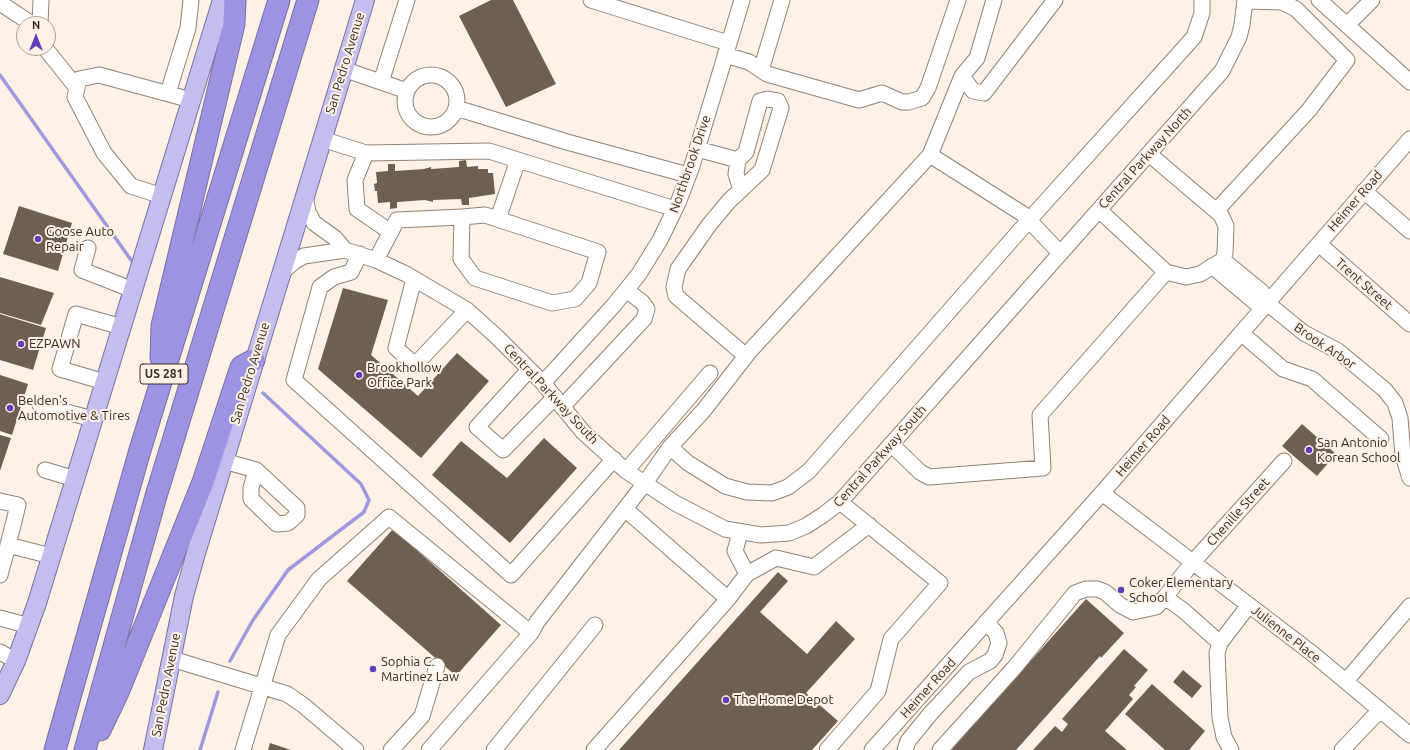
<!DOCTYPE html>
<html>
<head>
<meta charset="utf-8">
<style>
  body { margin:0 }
  #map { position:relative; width:1410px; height:750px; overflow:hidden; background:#fff1e5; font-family:Ubuntu,sans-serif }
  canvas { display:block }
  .north { position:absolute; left:16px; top:16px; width:40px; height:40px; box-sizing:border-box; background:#fff1e5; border:1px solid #aea399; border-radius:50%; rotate:0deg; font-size:11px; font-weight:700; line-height:16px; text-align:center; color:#342e28 }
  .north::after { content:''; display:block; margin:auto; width:14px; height:18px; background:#5c3eb7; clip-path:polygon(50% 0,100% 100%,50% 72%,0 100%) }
</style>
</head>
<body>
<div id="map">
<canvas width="1410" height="750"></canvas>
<div class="north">N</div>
</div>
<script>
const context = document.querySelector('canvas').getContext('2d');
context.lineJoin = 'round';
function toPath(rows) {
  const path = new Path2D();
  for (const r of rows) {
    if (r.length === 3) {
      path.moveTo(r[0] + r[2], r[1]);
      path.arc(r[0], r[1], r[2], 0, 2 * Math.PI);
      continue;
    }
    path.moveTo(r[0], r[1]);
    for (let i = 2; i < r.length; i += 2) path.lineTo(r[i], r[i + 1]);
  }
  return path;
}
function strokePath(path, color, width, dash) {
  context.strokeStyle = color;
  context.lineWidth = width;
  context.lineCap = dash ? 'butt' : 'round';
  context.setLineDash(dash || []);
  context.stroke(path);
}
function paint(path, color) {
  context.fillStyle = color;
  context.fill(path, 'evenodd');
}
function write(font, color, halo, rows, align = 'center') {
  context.font = font + ' Ubuntu,sans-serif';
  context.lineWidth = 4;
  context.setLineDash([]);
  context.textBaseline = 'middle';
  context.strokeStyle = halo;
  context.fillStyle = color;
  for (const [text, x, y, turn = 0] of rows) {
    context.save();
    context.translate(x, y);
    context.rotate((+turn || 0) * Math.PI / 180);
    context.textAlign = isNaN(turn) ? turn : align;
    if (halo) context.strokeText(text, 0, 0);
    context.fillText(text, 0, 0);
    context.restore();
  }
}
strokePath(toPath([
  [0,75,131,260],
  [230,661,253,620,288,570,364,512,369,500,361,484,263,393],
  [200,750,218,692]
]), '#a098de', 3.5);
paint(toPath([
  [491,0,513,0,556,84,506,107,459,16],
  [466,160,467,167,478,166,478,169,488,169,488,173,493,173,495,194,469,198,469,205,462,205,461,199,433,200,433,202,425,200,397,202,397,208,390,209,390,202,378,203,377,191,375,191,374,184,377,183,376,172,388,171,388,164,395,164,395,171,424,169,431,167,431,169,459,167,459,161],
  [19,206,72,223,58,271,3,254],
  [0,277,54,293,41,325,0,313],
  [343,288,388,300,371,355,418,396,457,353,489,381,421,458,318,369],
  [0,314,46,328,33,370,0,360],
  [0,375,28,384,12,435,0,431],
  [1302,424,1336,454,1317,476,1282,446],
  [0,435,11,438,0,471],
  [544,438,577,468,510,543,432,475,461,441,507,478],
  [393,529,501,625,456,676,347,581],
  [778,572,788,581,760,612,807,654,836,621,855,639,806,693,838,721,812,750,619,750],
  [1086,599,1124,633,1101,658,1100,656,1016,750,951,750],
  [1124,649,1148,670,1134,686,1136,687,1129,695,1133,699,1105,731,1127,750,1033,750,1055,726,1062,732,1068,724,1062,719],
  [1183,670,1202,686,1192,698,1173,682],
  [1152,684,1205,731,1189,750,1165,750,1125,714],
  [270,743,291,750,268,750]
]), '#6d5f52');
const minor = toPath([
  [591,0,728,43],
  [1319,0,1410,82],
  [0,3,32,24],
  [40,24,41,0],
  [1347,25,1372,0],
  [45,48,77,88],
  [725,55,749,62,767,74,859,100,882,93,902,102,909,102,922,98,928,88,958,0],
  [343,69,407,91],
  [761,70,782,0],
  [431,101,26],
  [962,76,973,91,984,93,1055,0],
  [381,82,407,0],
  [168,93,188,28,191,0],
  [456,108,567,142,688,175],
  [322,139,366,153,489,151,675,209],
  [697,149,738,160,746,152,760,101,768,99,778,101,781,108,762,170,729,201,709,225,678,269,674,287,676,296,746,356],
  [366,153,355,180,357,209,389,231],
  [1149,154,1221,215,1226,226,1225,253,1223,260,1200,274,1186,277,1166,272],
  [930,155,1023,214,1060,253],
  [738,160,736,174,741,190],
  [1364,191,1410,231],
  [305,195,308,212,314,223,335,238,345,250],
  [162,196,131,186,104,153,75,97,79,79,99,75,191,100],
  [1216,211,1309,110,1347,60,1296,9,1282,2,1245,1],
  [498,219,518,160],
  [1319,244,1410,324],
  [88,248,82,270,133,290],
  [360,254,351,272,334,277,320,287,294,380,511,575,614,459],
  [376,260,397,220,462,217,461,259,475,278,552,303,575,299,589,283,598,252,485,215,462,217],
  [1223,260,1262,292,1267,303,1304,333,1338,351,1385,390,1395,403,1400,418,1403,456,1410,478],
  [1212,266,1256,303,1267,303],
  [281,273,295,261,304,256,345,250,376,260,406,274,467,310,497,337,543,383,583,432,626,471,675,503,725,529,761,535,789,533,806,526,823,515,840,502,1222,71,1239,37,1242,25,1245,0],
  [414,279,396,348,415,365,467,310],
  [1241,333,1283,369,1312,379,1381,439],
  [529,370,477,427,503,450,555,397],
  [105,382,60,369,76,314,122,327],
  [543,383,614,305,639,274,660,240,678,203,692,166,742,0],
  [40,405,93,419],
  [562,407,644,319,647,309,642,302,626,290],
  [891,444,920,472,929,477,1043,468,1040,415,1166,272,1099,210],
  [670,447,688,463,725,486,747,492,772,493,788,487,809,471,1030,219,1194,37,1202,13,1202,0],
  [224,461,256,470,297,508,297,515,288,523,277,524,251,499,251,488,256,470],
  [45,470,75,479],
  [626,471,710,373],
  [1102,493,1313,654,1410,735],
  [0,501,18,505,8,545],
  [625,509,728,599],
  [747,574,776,558,814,567,869,525],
  [0,575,8,545,51,556],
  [0,618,29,626],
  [1220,643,1184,611,1165,597,1193,562,1284,461],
  [0,652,16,661],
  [172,659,287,694,303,705,356,750],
  [1346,681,1410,606],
  [243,750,278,635,319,579,389,517,531,633],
  [391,750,422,716,437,666],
  [429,750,531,633,537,622,645,483,670,447,704,410,749,352,930,155,962,76,977,58,994,0],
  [494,750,595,625],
  [594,750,728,599,747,574,735,551,740,533],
  [827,750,878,691,891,639,940,583,840,502],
  [872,750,1102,493,1410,139],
  [905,750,908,741,931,713,969,672,990,661,995,655,999,643,996,633,986,622],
  [940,750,1015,667,1075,593,1086,589,1097,589,1105,592,1120,605,1133,612,1156,607,1165,597],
  [1231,750,1224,737,1220,718,1217,653,1220,643,1249,605],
  [1342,750,1380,710]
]);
const major = toPath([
  [0,695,16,661,37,603,222,0],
  [153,750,184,596,196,553,365,0]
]);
const highway = toPath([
  [161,358,162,326,234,24,235,0],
  [100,730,119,690,203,482,241,367,254,360],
  [55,750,140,450,279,0],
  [85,750,156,496,308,0]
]);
strokePath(minor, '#918274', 17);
strokePath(major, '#7870a2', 20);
strokePath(highway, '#7870a2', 23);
strokePath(minor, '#fff', 15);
strokePath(major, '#c4beee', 18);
strokePath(highway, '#9d93e3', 21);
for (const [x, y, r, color] of [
  [38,239,4,"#5c3eb7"],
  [21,344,4,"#5c3eb7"],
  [359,375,4,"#5c3eb7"],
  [10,408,4,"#5c3eb7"],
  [1309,450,4,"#5c3eb7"],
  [1121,590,4,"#5c3eb7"],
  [373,669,4,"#5c3eb7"],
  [726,700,4,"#5c3eb7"]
]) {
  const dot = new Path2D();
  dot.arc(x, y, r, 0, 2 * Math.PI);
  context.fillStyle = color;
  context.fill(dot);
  strokePath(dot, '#fff1e5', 1.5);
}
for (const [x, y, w] of [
  [164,374,48]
]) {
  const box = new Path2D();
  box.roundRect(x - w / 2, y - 10, w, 20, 3);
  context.fillStyle = '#fff1e5';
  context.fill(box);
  strokePath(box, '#342e28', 1);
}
write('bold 12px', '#342e28', null, [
  ["US 281",164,374]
]);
write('13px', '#342e28', '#fff1e5', [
  ["San Pedro Avenue",345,63,-73],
  ["Central Parkway North",1145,158,-48],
  ["Northbrook Drive",690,164,-71],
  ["Heimer Road",1355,201,-49],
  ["Trent Street",1364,284,41],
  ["Brook Arbor",1325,346,34],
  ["San Pedro Avenue",250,373,-73],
  ["Central Parkway South",551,394,47],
  ["Heimer Road",1143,446,-49],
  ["Central Parkway South",880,456,-48],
  ["Chenille Street",1238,512,-48],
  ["Julienne Place",1286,634,38],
  ["San Pedro Avenue",166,685,-79],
  ["Heimer Road",928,688,-48]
]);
write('13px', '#342e28', '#fff1e5', [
  ["Goose Auto",46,232],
  ["Repair",46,247],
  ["EZPAWN",29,344],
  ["Brookhollow",367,368],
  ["Office Park",367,383],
  ["Belden's",18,401],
  ["Automotive & Tires",18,416],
  ["San Antonio",1317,443],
  ["Korean School",1317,458],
  ["Coker Elementary",1129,583],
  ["School",1129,598],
  ["Sophia C.",381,662],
  ["Martinez Law",381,677],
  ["The Home Depot",734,700]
], 'left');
</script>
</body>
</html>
